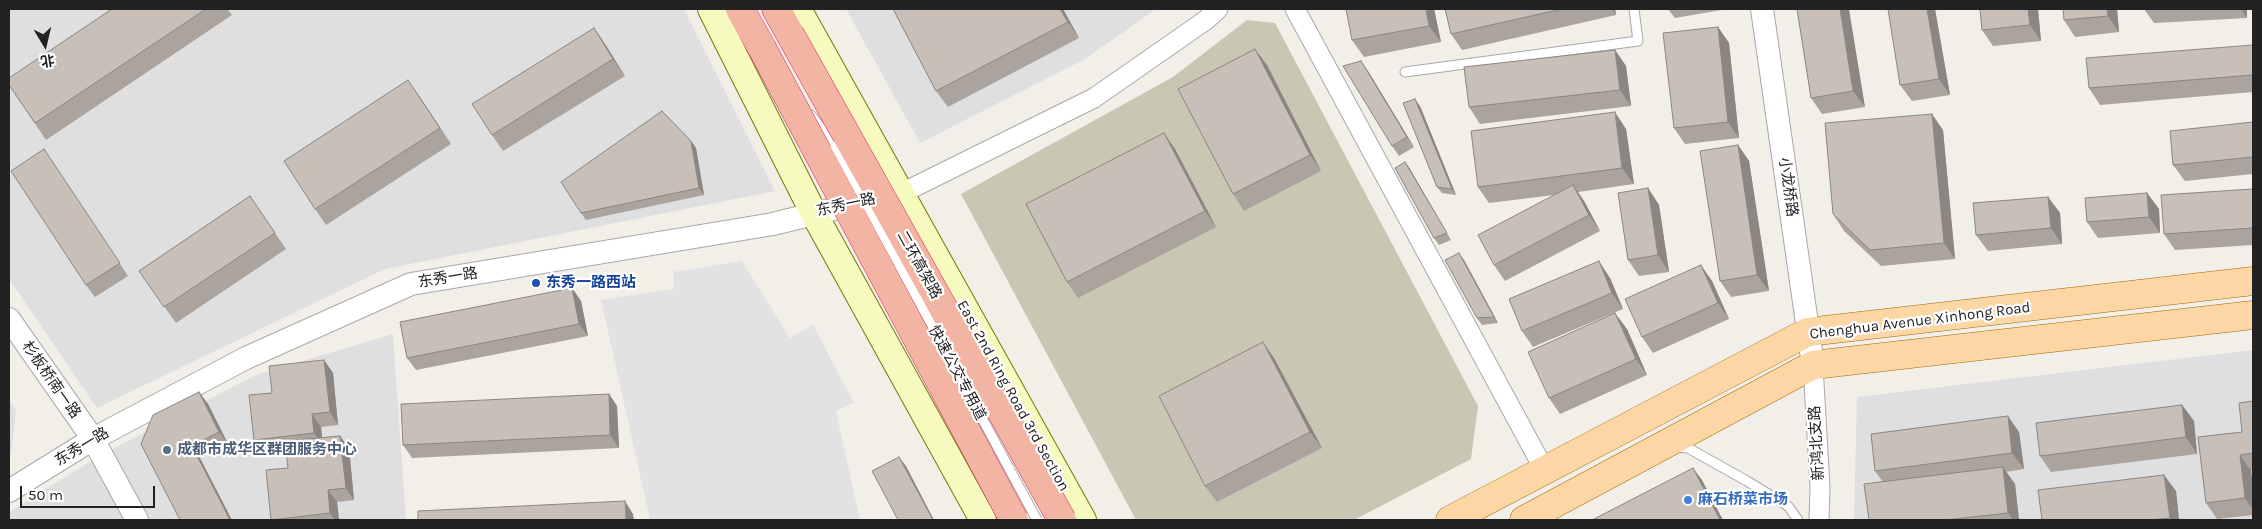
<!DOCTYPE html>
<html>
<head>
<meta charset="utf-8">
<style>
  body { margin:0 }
  #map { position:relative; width:2262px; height:529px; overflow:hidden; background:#f2efe9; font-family:Karla,"Noto Sans SC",sans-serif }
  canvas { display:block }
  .frame { position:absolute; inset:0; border:10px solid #222; pointer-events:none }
  .north { position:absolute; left:20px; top:20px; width:50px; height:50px; -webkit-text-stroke:4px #fff; paint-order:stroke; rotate:171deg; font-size:14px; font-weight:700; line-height:20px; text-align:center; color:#222 }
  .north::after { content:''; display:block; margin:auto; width:18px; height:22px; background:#222; clip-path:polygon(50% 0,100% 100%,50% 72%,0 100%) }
  .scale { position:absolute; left:20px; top:486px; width:135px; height:22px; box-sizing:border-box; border:2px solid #222; border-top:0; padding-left:6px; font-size:15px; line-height:18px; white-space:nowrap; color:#222; -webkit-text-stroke:4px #fff; paint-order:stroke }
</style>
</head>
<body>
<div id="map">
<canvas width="2262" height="529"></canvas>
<div class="frame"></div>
<div class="north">北</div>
<div class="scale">50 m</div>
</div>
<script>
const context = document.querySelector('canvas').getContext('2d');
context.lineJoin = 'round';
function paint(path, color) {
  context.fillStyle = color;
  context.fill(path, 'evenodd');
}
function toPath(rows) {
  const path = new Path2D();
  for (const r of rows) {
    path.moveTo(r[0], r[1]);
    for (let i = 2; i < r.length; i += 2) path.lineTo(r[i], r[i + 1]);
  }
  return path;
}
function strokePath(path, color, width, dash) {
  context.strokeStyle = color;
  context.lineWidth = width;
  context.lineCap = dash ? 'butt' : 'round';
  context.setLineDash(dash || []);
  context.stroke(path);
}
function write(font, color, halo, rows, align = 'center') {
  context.font = font + ' Karla,"Noto Sans SC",sans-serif';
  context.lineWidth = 4.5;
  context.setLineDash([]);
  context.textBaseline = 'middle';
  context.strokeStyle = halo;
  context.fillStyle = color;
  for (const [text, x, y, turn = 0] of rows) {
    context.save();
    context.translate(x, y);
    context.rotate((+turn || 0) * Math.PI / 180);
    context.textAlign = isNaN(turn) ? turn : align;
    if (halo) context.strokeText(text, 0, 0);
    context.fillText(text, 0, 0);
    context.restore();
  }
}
paint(toPath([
  [9,9,684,9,775,191,385,269,97,408,9,279],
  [846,9,1156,9,1085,59,920,143],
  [393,334,406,520,9,520,9,512,99,456,256,375],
  [2253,350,2253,520,1854,520,1857,397],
  [9,400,16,410,11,454,9,456]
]), '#e0dfdf');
paint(toPath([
  [1247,20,1275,23,1478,406,1471,459,1354,520,1136,520,961,194,1173,77]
]), '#c7c7b4');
paint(toPath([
  [742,261,790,338,813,325,854,403,836,411,860,520,650,520,601,300,674,289,673,272]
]), '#e2e2e2');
const service = toPath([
  [1405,72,1638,41,1634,9],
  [811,115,835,146],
  [1676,447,1688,448,1747,481,1788,506,1798,520]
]);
const minor = toPath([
  [1295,9,1545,471],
  [900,194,1094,98,1206,20,1218,9],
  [1813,365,1820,488,1819,520]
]);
const tertiary = toPath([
  [1762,9,1813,365],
  [9,319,93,439,137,520],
  [9,491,93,439,246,358,411,284,773,224,862,202]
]);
const secondary = toPath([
  [711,9,813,212,983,520],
  [798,9,1083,520]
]);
const primary = toPath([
  [1450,520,1808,332,2253,281],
  [1524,520,1813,365,2253,315]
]);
const trunk = toPath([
  [740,9,762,48],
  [776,9,790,34]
]);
strokePath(service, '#a9a9a9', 11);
strokePath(minor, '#a9a9a9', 21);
strokePath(tertiary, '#a9a9a9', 24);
strokePath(secondary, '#707d05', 28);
strokePath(primary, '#a06b00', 29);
strokePath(trunk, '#dc2a67', 29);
strokePath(service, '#fff', 9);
strokePath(minor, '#fff', 19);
strokePath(tertiary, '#fff', 22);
strokePath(secondary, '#f7fabf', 26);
strokePath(primary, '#fcd6a4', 28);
strokePath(trunk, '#f2b4a3', 28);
const serviceBridge = toPath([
  [835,146,1037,520]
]);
const trunkBridge = toPath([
  [790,34,1062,520],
  [762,48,1014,520]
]);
strokePath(serviceBridge, '#a9a9a9', 11, []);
strokePath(trunkBridge, '#dc2a67', 29, []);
strokePath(serviceBridge, '#fff', 9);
strokePath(trunkBridge, '#f2b4a3', 28);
paint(toPath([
  [112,9,227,9,232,15,46,140,9,85],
  [893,9,1063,9,1079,38,948,107,936,91],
  [1434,9,1441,42,1364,57,1352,40],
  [1445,9,1615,9,1616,15,1462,50,1451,34],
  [1668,9,1727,9,1675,18],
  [1797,9,1865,107,1822,114,1811,98],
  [1935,9,1950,95,1912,101,1900,85],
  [1980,9,2038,9,2041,41,1993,46,1982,30],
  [2117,9,2119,32,2075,37,2064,20],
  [2144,9,2247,9,2247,18,2154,23],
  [1718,27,1729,43,1739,138,1685,144,1674,128],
  [594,28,605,44,625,76,503,151,492,135],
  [2253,46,2253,92,2100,105,2089,88],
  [1615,50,1626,66,1631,106,1480,124,1469,107],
  [1267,65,1321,171,1244,211,1233,194],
  [1368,71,1414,147,1399,156,1392,146],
  [419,96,451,144,326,225,315,209],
  [1420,106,1456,195,1442,193,1437,187],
  [2253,122,2253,174,2185,181,2173,165],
  [1626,129,1634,184,1578,192,1584,201,1600,231,1505,281,1494,265,1554,195,1489,203,1478,187],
  [1943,130,1955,259,1881,266,1844,231,1833,214],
  [691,141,696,148,704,195,586,220,581,213],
  [1738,145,1749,161,1769,291,1731,297,1720,281],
  [44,149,128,276,95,297,86,285],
  [1175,149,1216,227,1078,298,1067,282],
  [1405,162,1410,169,1451,240,1439,245,1434,238],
  [1648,188,1659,205,1669,272,1639,276,1628,260],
  [2253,189,2253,245,2175,250,2164,234],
  [2147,193,2159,209,2160,233,2098,238,2087,222],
  [250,196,286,249,176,323,139,271],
  [2048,197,2060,213,2062,244,1988,251,1976,235],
  [1464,260,1498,323,1482,325,1477,318],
  [1610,278,1623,309,1533,347,1522,331],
  [1712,281,1729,319,1653,353,1642,337],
  [572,288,581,301,588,336,416,370,407,358],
  [1627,329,1647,375,1560,414,1549,398],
  [1274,358,1322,448,1217,502,1205,486],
  [324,360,333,373,338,425,321,427,322,438,340,436,349,448,354,500,337,502,339,520,271,520,288,468,286,450,263,452,254,440,272,393],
  [199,392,208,404,228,444,200,458,180,520],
  [609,394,617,406,619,448,412,458,403,445],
  [2253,401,2253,471,2251,471,2253,486,2253,515,2217,519,2206,503,2242,432],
  [2182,405,2194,421,2197,454,2051,472,2040,456],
  [2019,432,2024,469,2006,472,2015,484,2019,520,1869,520,1883,482,1875,471],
  [2176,491,2179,520,2042,520]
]), '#aba49e');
paint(toPath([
  [1060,9,1063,9,1079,38,1068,22],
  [1426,9,1434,9,1441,42,1429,26],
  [1612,9,1615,9,1616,15],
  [1840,9,1849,9,1865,107,1853,91],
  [1927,9,1935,9,1950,95,1939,79],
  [2028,9,2038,9,2041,41,2030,25],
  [2107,9,2117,9,2119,32,2108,16],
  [2241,9,2247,9,2247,18],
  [1718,27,1729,43,1739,138,1728,122],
  [594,28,605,44,625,76,613,59],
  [1255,49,1267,65,1321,171,1310,155],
  [1615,50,1626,66,1631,106,1620,90],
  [1361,61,1368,71,1414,147,1407,137],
  [408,80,419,96,451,144,440,128],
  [1415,99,1420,106,1456,195,1452,189],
  [1615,112,1626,129,1634,184,1622,168],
  [1932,114,1943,130,1955,259,1944,243],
  [1164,133,1175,149,1216,227,1205,211],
  [691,141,696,148,704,195,699,188],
  [1738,145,1749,161,1769,291,1757,275],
  [1405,162,1410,169,1451,240,1447,233],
  [1573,185,1584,201,1600,231,1589,215],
  [1648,188,1659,205,1669,272,1658,255],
  [2147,193,2159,209,2160,233,2149,217],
  [2048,197,2060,213,2062,244,2051,228],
  [1459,253,1464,260,1498,323,1494,317],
  [1599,261,1610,278,1623,309,1612,293],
  [1701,265,1712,281,1729,319,1718,303],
  [572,288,581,301,588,336,579,324],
  [1615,313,1627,329,1647,375,1636,359],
  [1263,342,1274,358,1322,448,1310,432],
  [324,360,333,373,338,425,330,412],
  [199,392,208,404,228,444,219,432],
  [609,394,617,406,619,448,610,435],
  [2182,405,2194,421,2197,454,2186,437],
  [312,414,321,427,323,446,314,433],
  [2008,416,2019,432,2024,469,2012,453],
  [340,436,349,448,354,500,346,488],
  [192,446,200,458,232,520,230,520],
  [2240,455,2251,471,2253,486,2253,509,2245,498],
  [899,457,906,466,934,520,933,520],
  [2003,467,2015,484,2019,520,2013,520,2008,513],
  [1693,468,1702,480,1723,520,1720,520],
  [2164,475,2176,491,2179,520,2171,520,2170,518],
  [328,490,337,502,339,520,335,520,330,513],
  [625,501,633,514,634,520,626,520]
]), '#8b8681');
const building = toPath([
  [112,9,206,9,35,123,9,85,9,78,112,9],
  [893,9,1060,9,1068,22,936,91,893,9],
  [1346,9,1426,9,1429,26,1352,40,1346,9],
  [1445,9,1562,9,1451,34,1445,9],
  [1797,9,1840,9,1853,91,1811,98,1797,9],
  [1888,9,1927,9,1939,79,1900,85,1888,9],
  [1980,9,2028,9,2030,25,1982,30,1980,9],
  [2063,9,2107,9,2108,16,2064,20,2063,9],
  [1718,27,1728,122,1674,128,1663,33,1718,27],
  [594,28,613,59,492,135,472,104,594,28],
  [2253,45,2253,75,2089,88,2086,58,2253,45],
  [1255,49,1310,155,1233,194,1178,89,1255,49],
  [1615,50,1620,90,1469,107,1464,67,1615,50],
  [1361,61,1407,137,1392,146,1343,66,1361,61],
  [408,80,440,128,315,209,284,161,408,80],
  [1415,99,1452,189,1437,187,1403,103,1415,99],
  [662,111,691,141,699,188,581,213,561,182,662,111],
  [1615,112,1622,168,1478,187,1471,131,1615,112],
  [1932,114,1944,243,1870,250,1833,214,1825,123,1932,114],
  [2253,122,2253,157,2173,165,2170,131,2253,122],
  [1164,133,1205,211,1067,282,1026,204,1164,133],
  [1738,145,1757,275,1720,281,1700,151,1738,145],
  [44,149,120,263,86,285,11,171,44,149],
  [1405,162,1447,233,1434,238,1395,168,1405,162],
  [1573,185,1589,215,1494,265,1478,235,1573,185],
  [1648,188,1658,255,1628,260,1618,193,1648,188],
  [2253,189,2253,228,2164,234,2161,195,2253,189],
  [2147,193,2149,217,2087,222,2085,198,2147,193],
  [250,196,275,233,164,307,139,271,250,196],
  [2048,197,2051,228,1976,235,1973,203,2048,197],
  [1459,253,1494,317,1477,318,1445,260,1459,253],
  [1599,261,1612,293,1522,331,1509,299,1599,261],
  [1701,265,1718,303,1642,337,1625,299,1701,265],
  [572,288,579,324,407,358,400,322,572,288],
  [1615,313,1636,359,1549,398,1528,352,1615,313],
  [1263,342,1310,432,1205,486,1159,396,1263,342],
  [324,360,330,412,312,414,314,433,254,440,249,395,272,393,269,366,324,360],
  [199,392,219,432,192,446,230,520,180,520,141,444,153,415,199,392],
  [609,394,610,435,403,445,401,404,609,394],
  [2253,401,2253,453,2240,455,2245,498,2206,503,2198,437,2242,432,2239,403,2253,401],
  [2182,405,2186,437,2040,456,2036,423,2182,405],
  [2008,416,2012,453,1875,471,1871,434,2008,416],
  [340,436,346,488,328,490,330,513,271,520,266,470,288,468,285,441,340,436],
  [899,457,933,520,898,520,872,471,899,457],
  [2003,467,2008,513,1945,520,1869,520,1864,484,2003,467],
  [1693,468,1720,520,1592,520,1693,468],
  [2164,475,2170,518,2150,520,2042,520,2038,490,2164,475],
  [625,501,626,520,418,520,418,511,625,501]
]);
paint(building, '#c7bfb8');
strokePath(building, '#8b8681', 1);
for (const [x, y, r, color] of [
  [536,283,5,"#1a4fb4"],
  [167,450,5,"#5c6f8a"],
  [1688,500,5,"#3f7fe0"]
]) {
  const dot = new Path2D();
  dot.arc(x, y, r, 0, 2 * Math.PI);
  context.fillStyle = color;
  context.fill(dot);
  strokePath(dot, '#fff', 2);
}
write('15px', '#222', '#fff', [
  ["小龙桥路",1788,187,82],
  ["东秀一路",846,205,-12],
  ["二环高架路",919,265,61],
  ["东秀一路",448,278,-9],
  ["Chenghua Avenue Xinhong Road",1920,321,-7],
  ["快速公交专用道",957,373,62],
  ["杉板桥南一路",51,380,55],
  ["East 2nd Ring Road 3rd Section",1013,396,61],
  ["新鸿北支路",1817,443,-93],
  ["东秀一路",82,447,-31]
]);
write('bold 15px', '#164399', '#fff', [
  ["东秀一路西站",546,283]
], 'left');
write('bold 15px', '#4e5e75', '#fff', [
  ["成都市成华区群团服务中心",177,450]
], 'left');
write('bold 15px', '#366cbe', '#fff', [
  ["麻石桥菜市场",1698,500]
], 'left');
</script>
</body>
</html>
